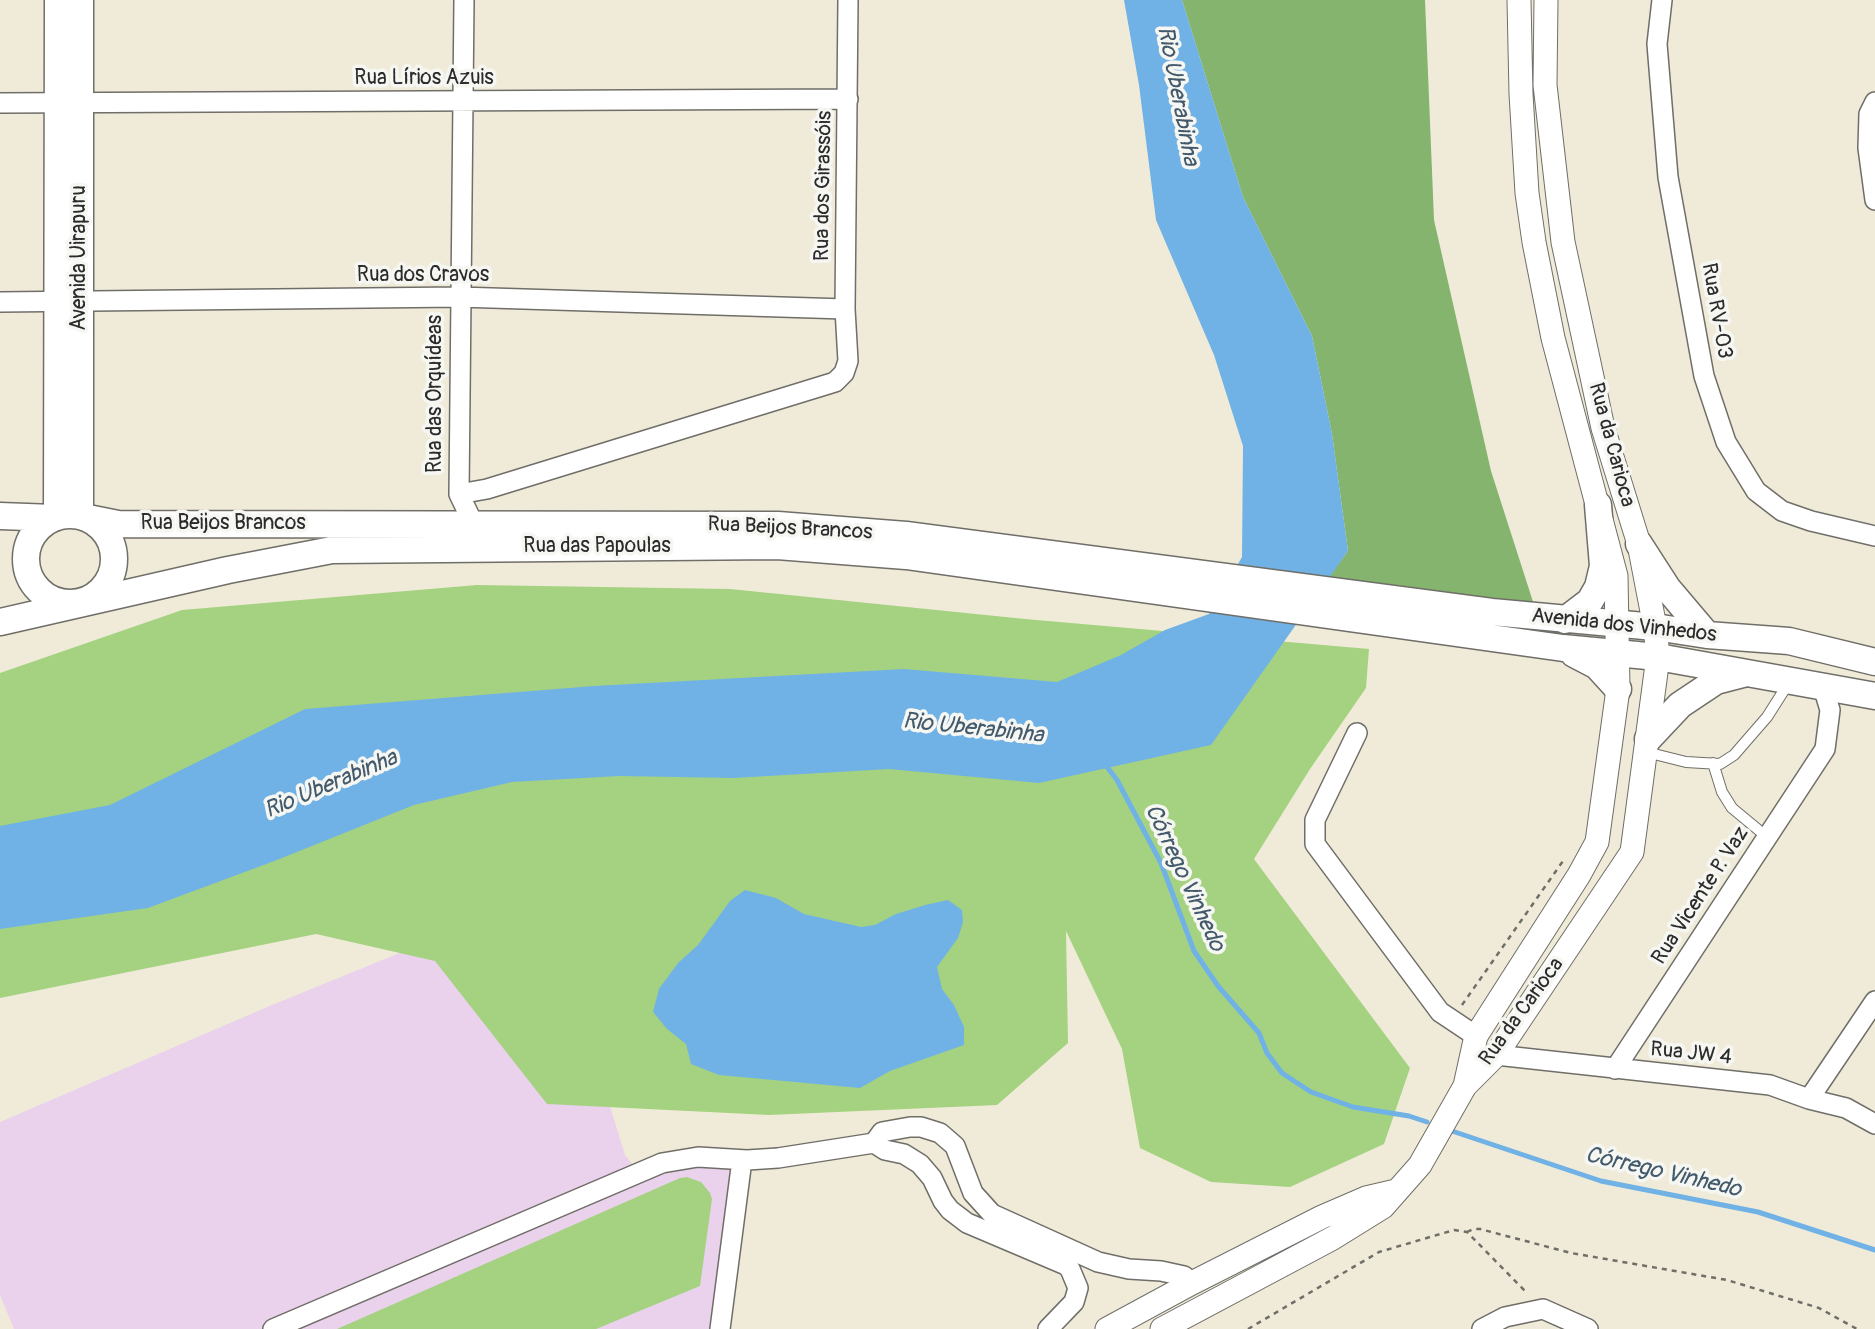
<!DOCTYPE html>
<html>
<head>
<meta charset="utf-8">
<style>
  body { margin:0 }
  canvas { display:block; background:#efebd8 }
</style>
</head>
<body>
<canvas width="1875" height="1329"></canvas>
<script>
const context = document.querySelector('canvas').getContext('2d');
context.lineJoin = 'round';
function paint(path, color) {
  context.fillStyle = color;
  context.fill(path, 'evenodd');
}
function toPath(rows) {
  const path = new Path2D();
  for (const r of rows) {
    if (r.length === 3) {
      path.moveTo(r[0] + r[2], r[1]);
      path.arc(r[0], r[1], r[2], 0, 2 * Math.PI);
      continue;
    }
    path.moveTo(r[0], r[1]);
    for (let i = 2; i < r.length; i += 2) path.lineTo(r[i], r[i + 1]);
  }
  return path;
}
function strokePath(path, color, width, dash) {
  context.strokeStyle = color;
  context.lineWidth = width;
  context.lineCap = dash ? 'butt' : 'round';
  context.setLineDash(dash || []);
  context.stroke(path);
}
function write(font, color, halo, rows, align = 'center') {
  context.font = font + ' Pangolin,sans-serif';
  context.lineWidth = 7;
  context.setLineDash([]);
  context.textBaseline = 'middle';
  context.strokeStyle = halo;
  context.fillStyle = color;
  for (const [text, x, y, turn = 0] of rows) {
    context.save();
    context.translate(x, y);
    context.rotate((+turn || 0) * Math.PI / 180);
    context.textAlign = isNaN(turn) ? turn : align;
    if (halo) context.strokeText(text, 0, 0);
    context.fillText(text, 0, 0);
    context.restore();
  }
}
paint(toPath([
  [483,919,603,1084,625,1155,639,1172,742,1160,720,1329,14,1329,0,1295,0,1122,272,1005]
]), '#ead1ec');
paint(toPath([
  [477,585,730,589,1025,619,1369,649,1366,688,1310,769,1254,859,1410,1068,1384,1144,1290,1187,1211,1182,1140,1148,1122,1049,1066,931,1068,1043,997,1105,769,1115,547,1104,435,961,316,934,0,998,0,673,182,610],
  [687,1177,701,1182,710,1193,712,1199,700,1286,596,1329,337,1329,680,1178]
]), '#a5d280');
paint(toPath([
  [1182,0,1425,0,1434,220,1491,471,1535,608,1329,577,1348,551,1332,434,1312,336,1243,197]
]), '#84b46e');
paint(toPath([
  [1124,0,1182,0,1243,197,1312,336,1332,434,1348,551,1211,745,1039,783,889,769,734,778,619,776,512,782,414,805,277,860,148,908,0,929,0,826,110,805,305,709,594,686,904,669,1057,682,1121,655,1165,630,1209,614,1242,557,1243,446,1214,355,1156,220,1139,85],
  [745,890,776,898,804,914,861,927,875,925,896,914,925,905,948,900,962,910,963,922,958,938,937,967,942,989,954,1005,964,1027,964,1045,890,1071,860,1088,719,1075,691,1064,686,1044,667,1029,653,1012,659,989,678,963,698,945,730,901]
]), '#70b2e5');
strokePath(toPath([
  [1104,763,1117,780,1161,863,1194,951,1218,986,1259,1033,1267,1053,1282,1073,1311,1092,1353,1107,1409,1116,1427,1122],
  [1446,1129,1601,1181,1758,1212,1875,1250]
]), '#70b2e5', 5);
const service = toPath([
  [1646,752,1686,762,1720,764,1734,755,1767,717,1788,684],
  [1713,763,1722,792,1732,808,1767,837]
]);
const minor = toPath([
  [464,0,459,494,473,523],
  [1662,0,1657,44,1668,177,1704,376,1726,442,1756,491,1782,511,1811,521,1875,536],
  [1875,102,1869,114,1868,148,1875,200],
  [0,103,848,99],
  [0,302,459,297,845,309],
  [459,494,487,489,835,382,844,373,848,361,845,309,848,0],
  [1357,733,1315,820,1315,844,1440,1012,1476,1036],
  [1496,1055,1770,1085,1809,1099,1846,1108,1875,1124],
  [1615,1069,1825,749,1830,710,1823,687],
  [1809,1099,1875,1001],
  [874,1143,882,1132,910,1127,921,1127,940,1133,955,1146,973,1193,992,1214,1098,1262,1129,1269,1161,1271,1184,1276,1192,1283],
  [273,1329,662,1163,698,1157,747,1160,778,1158,874,1143,885,1150,904,1154,920,1164,932,1178,943,1201,950,1210,967,1223,1066,1265,1070,1269,1078,1288,1074,1302,1048,1329],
  [720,1329,742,1160],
  [1482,1329,1505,1317,1543,1309,1588,1329]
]);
const tertiary = toPath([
  [1465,1086,1476,1036,1579,875,1597,842,1618,689,1616,576,1553,338,1534,242,1527,193,1521,94,1519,0],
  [1107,1329,1192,1283,1322,1217,1366,1198,1396,1191],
  [1162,1329,1333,1238,1383,1207,1420,1165,1465,1086,1496,1055,1632,852,1658,657,1655,627,1639,544,1603,428,1563,242,1545,85,1546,0]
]);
const secondary = toPath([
  [80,0,80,516],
  [70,559,44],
  [0,516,54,518],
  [57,516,58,0],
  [83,517,118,524,778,525,906,535,1492,612,1655,627,1707,635,1789,641,1875,662],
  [1639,544,1668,589,1707,635],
  [1565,620,1590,601,1598,587,1603,566,1598,505],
  [0,622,228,570,332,550,777,546,906,556,1563,648,1658,657,1875,696],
  [1574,654,1597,666,1618,689],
  [1648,739,1680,705,1716,681,1743,674]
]);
strokePath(service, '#706e68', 12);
strokePath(minor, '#706e68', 22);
strokePath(tertiary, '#706e68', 25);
strokePath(secondary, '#706e68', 29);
strokePath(toPath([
  [1462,1005,1563,861],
  [1467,1232,1473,1229,1480,1229,1571,1253,1727,1280,1819,1308,1857,1329],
  [1248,1329,1379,1252,1454,1230,1467,1232,1527,1293]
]), '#706e68', 2.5, [5, 5]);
strokePath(service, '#fff', 10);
strokePath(minor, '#fff', 19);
strokePath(tertiary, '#fff', 23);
strokePath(secondary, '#fff', 26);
write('21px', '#2b2b2b', '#f6f6f2', [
  ["Rua Lírios Azuis",424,79],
  ["Rua dos Girassóis",824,186,-89],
  ["Avenida Uirapuru",80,258,-90],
  ["Rua dos Cravos",423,276],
  ["Rua RV-03",1716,311,80],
  ["Rua das Orquídeas",436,394,-90],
  ["Rua da Carioca",1611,445,75],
  ["Rua Beijos Brancos",223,524],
  ["Rua Beijos Brancos",790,529,3],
  ["Rua das Papoulas",597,547],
  ["Avenida dos Vinhedos",1624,626,6],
  ["Rua Vicente P. Vaz",1701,896,-57],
  ["Rua da Carioca",1522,1012,-54],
  ["Rua JW 4",1691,1054,6]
]);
write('italic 23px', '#435a6c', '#f6f6f2', [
  ["Rio Uberabinha",1177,96,79],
  ["Rio Uberabinha",973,729,6],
  ["Rio Uberabinha",331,785,-23],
  ["Córrego Vinhedo",1184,878,65],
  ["Córrego Vinhedo",1663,1173,13]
]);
</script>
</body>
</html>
